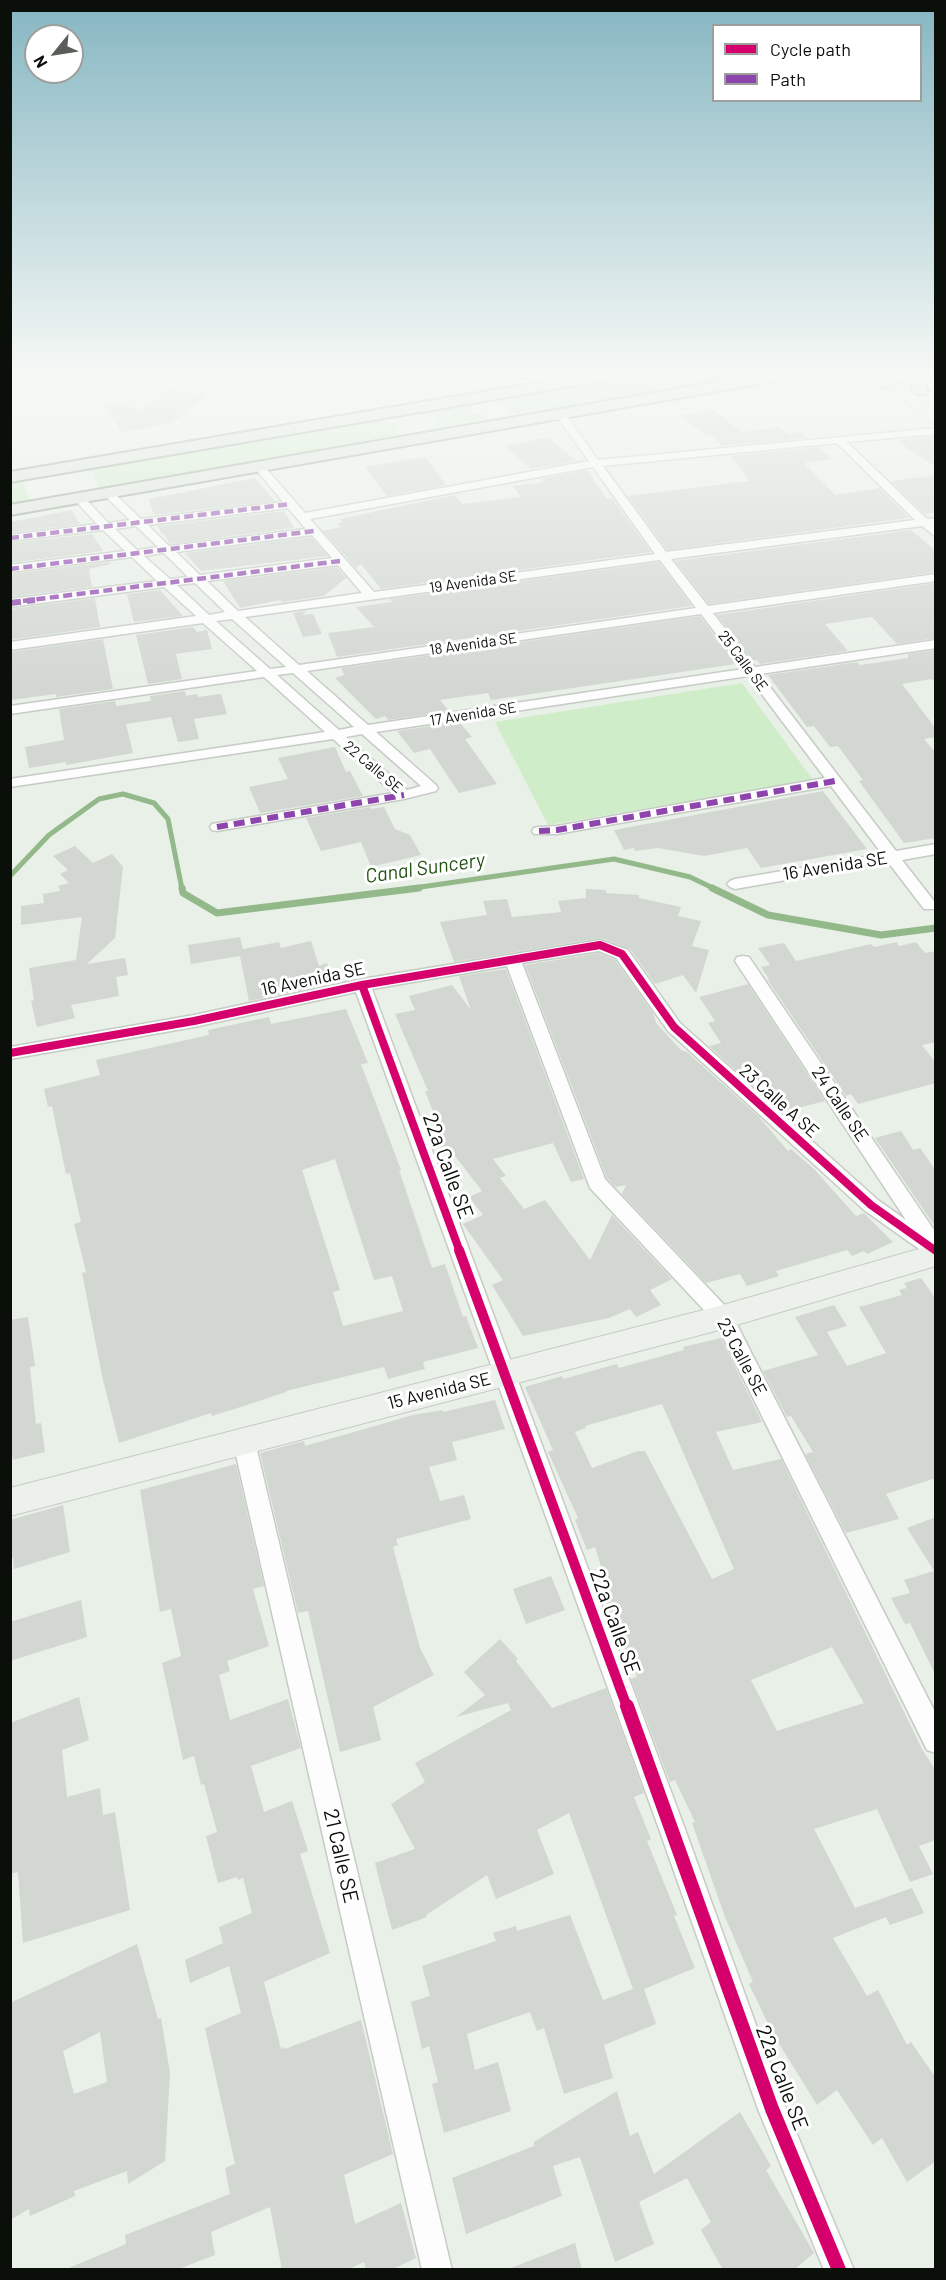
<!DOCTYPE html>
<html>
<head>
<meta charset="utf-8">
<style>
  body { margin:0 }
  #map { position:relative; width:946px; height:2280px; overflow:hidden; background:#e9f0e8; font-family:Barlow,sans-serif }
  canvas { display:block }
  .frame { position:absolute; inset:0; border:12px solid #0b0f0a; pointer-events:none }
  .legend { position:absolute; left:712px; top:24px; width:210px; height:78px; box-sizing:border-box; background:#fff; border:2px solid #9d9f9d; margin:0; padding:8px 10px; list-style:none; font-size:18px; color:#0b0f0a }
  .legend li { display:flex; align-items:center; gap:12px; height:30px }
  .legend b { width:30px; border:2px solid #9d9f9d }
  .north { position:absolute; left:24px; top:24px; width:60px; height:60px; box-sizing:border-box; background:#fff; border:2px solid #9d9f9d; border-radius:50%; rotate:240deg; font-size:16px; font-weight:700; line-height:24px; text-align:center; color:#0b0f0a }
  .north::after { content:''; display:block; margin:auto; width:21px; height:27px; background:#595e58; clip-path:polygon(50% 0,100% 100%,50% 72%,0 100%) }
</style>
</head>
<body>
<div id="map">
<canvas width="946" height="2280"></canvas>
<div class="frame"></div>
<ul class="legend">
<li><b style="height:8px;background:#d6006c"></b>Cycle path</li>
<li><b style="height:8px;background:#8e44ad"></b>Path</li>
</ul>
<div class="north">N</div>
</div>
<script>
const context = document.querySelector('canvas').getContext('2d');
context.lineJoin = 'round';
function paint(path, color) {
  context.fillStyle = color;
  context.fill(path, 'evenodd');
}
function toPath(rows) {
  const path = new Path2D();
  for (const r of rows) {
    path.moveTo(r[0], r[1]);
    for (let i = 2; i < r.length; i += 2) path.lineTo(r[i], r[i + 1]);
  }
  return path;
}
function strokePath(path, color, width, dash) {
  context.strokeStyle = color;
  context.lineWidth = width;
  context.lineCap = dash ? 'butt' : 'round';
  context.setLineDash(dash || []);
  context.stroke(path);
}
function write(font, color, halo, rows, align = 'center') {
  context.font = font + ' Barlow,sans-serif';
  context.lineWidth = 6;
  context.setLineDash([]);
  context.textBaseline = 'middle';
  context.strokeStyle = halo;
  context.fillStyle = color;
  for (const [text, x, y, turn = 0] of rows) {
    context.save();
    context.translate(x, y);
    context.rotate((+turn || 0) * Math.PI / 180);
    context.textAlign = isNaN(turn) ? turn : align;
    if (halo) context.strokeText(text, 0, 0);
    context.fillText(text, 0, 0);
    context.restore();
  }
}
paint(toPath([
  [642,372,784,372,529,416,513,413,500,405,500,401,509,395],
  [475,404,469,412,489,419,432,429,439,420,431,415,417,414],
  [370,419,395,424,399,428,398,432,388,440,100,490,89,468],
  [22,479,31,503,11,507,11,481],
  [742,683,813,780,548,825,495,722]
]), '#d0edc9');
strokePath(toPath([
  [10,876,49,835,99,799,123,794,154,803,168,819,182,889],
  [407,889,614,859,690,877,715,889]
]), '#93b98a', 5);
strokePath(toPath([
  [182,888,183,893,217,913,419,888],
  [712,888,768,915,881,935,936,928]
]), '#93b98a', 7);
paint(toPath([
  [169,389,207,396,172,423,122,432,103,402,142,409],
  [713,410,743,432,779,427,788,434,801,432,808,438,722,446,712,435,706,436,681,416],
  [936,436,936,467,897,441,909,439],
  [549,437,576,461,531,469,505,446],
  [819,447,832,459,804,463,835,495,880,488,909,518,667,550,628,496,749,481,741,471,744,471,730,456],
  [425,457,446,485,387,496,365,467],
  [587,470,607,499,612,498,651,552,381,589,361,564,356,568,323,531,341,527,337,523,342,522,340,519,454,495,462,504,521,497,513,486,544,482,541,479],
  [936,475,936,512,925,514,891,481],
  [255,478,275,501,154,515,149,499],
  [72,510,80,524,10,533,10,522],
  [284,511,294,528,170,544,163,533,161,533,158,526],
  [911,530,936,551,936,572,709,604,675,561],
  [92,534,103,551,10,563,10,543],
  [311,537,328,556,201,571,185,553],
  [110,562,111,564,89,569,92,587,10,597,10,574],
  [659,562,692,606,337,657,328,633,374,627,356,607,392,602,390,599],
  [337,567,346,578,324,596,282,602,280,600,240,608,223,581],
  [936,583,936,638,897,644,872,617,825,624,848,651,760,664,757,660,753,661,717,615],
  [160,590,183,616,134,622,127,594],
  [95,598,100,627,10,640,10,609],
  [307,611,302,615,313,614,322,634,303,637,293,613],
  [700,616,736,664,491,700,488,693,440,700,449,711,388,720,385,716,376,719,335,678,344,675,341,668],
  [193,627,197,632,207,630,212,649,176,654,182,679,148,684,136,635],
  [103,639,113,689,56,697,56,694,10,700,10,652],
  [936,650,936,684,932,679,902,684,936,729,936,737,924,739,936,753,936,838,904,843,859,781,863,780,838,746,830,747,814,726,807,727,768,675,857,662,860,665,908,658,908,654],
  [185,691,186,696,197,694,198,697,221,694,227,714,194,719,199,739,178,742,171,717,126,724,133,753,66,765,66,762,29,768,25,747,64,740,59,709,115,701,116,706,151,701,150,696],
  [459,722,472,737,465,739,497,784,459,793,430,749,414,753,397,731],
  [335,747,346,772,350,771,363,796,260,813,249,787,288,779,278,758],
  [823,791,867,849,761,868,747,848,704,856,658,848,635,851,634,848,624,850,614,830],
  [370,807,371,809,384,807,395,829,410,835,421,855,371,867,361,842,321,851,306,818],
  [75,846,93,863,112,854,123,867,115,938,87,964,125,958,128,975,116,977,119,996,71,1005,75,1018,37,1027,31,1001,34,1000,29,968,76,960,82,917,21,925,21,906,44,903,43,894,60,891,58,886,69,883,60,874,68,870,53,856],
  [586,889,606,890,606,893,639,895,639,898,681,907,678,916,701,921,692,946,709,950,696,993,683,975,655,984,630,949,601,938,454,962,440,922,487,915,483,901,507,899,512,917,561,912,558,901,586,898],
  [240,937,243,949,279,942,281,948,311,941,319,966,327,963,334,983,249,1001,240,956,191,964,188,945],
  [897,942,899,946,916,942,925,953,936,951,936,1042,922,1045,936,1063,936,1083,858,1104,851,1094,846,1096,767,979,769,979,761,967,770,965,758,948,784,943,796,961,871,944,874,947],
  [599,953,615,960,653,1013,656,1023,681,1050,687,1052,759,1117,788,1151,791,1149,814,1169,856,1216,864,1213,893,1242,867,1254,864,1251,852,1256,847,1250,776,1271,779,1276,747,1286,740,1274,706,1283,622,1194,626,1185,615,1187,607,1178,525,965],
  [506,969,584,1179,571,1182,553,1143,493,1159,506,1176,500,1178,524,1209,545,1200,590,1260,612,1215,672,1279,650,1290,661,1305,636,1317,630,1309,609,1318,523,1336,492,1285,503,1280,463,1224,483,1215,469,1197,482,1191,452,1152,442,1155,433,1134,441,1132,425,1091,428,1091,395,1014,415,1010,409,996,452,985,471,1010,459,976],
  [748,984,825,1101,782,1112,709,1046,721,1043,708,1023,715,1021,699,997],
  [346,1009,368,1063,361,1064,401,1170,399,1170,432,1268,445,1264,463,1317,466,1316,478,1348,423,1362,425,1369,388,1379,384,1367,286,1391,286,1392,244,1406,212,1416,211,1413,119,1443,103,1380,82,1273,86,1272,74,1224,81,1222,70,1173,66,1174,52,1106,48,1107,44,1089,100,1075,96,1060,209,1035,208,1030,269,1017,271,1024],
  [335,1159,374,1280,392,1276,403,1311,343,1326,333,1292,340,1290,302,1170],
  [901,1131,913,1150,920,1148,936,1171,936,1228,875,1138],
  [921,1278,936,1299,936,1478,886,1494,899,1519,846,1533,805,1454,813,1452,791,1416,787,1417,763,1371,818,1355,795,1317,834,1305,847,1326,827,1332,847,1366,886,1353,859,1307,902,1295,899,1290,907,1288,904,1283],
  [28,1317,35,1366,30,1367,36,1424,41,1423,45,1452,13,1460,10,1445,10,1320],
  [721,1338,762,1422,716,1432,733,1470,781,1459,922,1749,936,1771,936,1840,919,1846,933,1874,910,1882,877,1809,814,1829,855,1908,912,1888,924,1913,890,1925,886,1917,833,1938,867,1996,878,1990,907,2045,911,2042,936,2078,936,2161,907,2182,882,2138,873,2145,837,2090,817,2105,773,2034,749,1984,753,1982,725,1917,692,1823,695,1822,675,1780,670,1782,631,1679,637,1677,603,1595,609,1593,595,1547,587,1550,575,1520,578,1518,548,1452,553,1450,525,1387,562,1376,563,1379,617,1364,619,1368,684,1350,683,1347],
  [662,1404,734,1569,712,1579,645,1451,638,1451,592,1468,575,1432,586,1428,585,1426],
  [832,1647,864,1703,777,1731,751,1680],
  [495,1400,505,1429,452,1442,457,1460,429,1467,440,1501,464,1495,471,1519,396,1539,398,1545,393,1547,420,1648,434,1675,373,1707,381,1740,340,1752,308,1611,298,1613,260,1453,304,1441,305,1446,413,1415,443,1410,443,1412],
  [236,1464,264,1586,253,1589,269,1646,227,1661,230,1671,219,1675,230,1720,288,1699,301,1748,251,1766,264,1812,292,1801,308,1851,300,1854,330,1953,264,1982,281,2049,284,2047,285,2049,361,2020,393,2154,344,2175,355,2224,401,2203,416,2258,391,2270,366,2270,364,2262,347,2270,282,2270,270,2207,211,2232,215,2255,176,2270,64,2270,126,2244,125,2235,230,2194,225,2168,235,2164,205,2028,241,2013,229,1966,190,1983,185,1960,223,1943,219,1927,252,1913,243,1878,238,1880,237,1877,218,1883,206,1836,217,1832,204,1784,201,1785,194,1756,183,1760,162,1663,181,1656,171,1609,160,1612,140,1490],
  [63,1505,70,1552,14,1569,13,1557,10,1558,10,1520],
  [936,1517,936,1676,910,1623,905,1624,891,1598,910,1593,904,1580,934,1571,907,1528],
  [551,1576,565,1610,526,1624,513,1589],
  [81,1600,87,1637,10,1661,10,1622],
  [500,1639,518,1659,516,1661,552,1708,606,1688,644,1793,634,1797,651,1839,647,1841,677,1915,674,1916,695,1968,644,1989,656,2024,604,2045,613,2078,564,2094,544,2028,537,2031,530,2012,467,2034,475,2070,498,2062,511,2111,444,2133,432,2084,438,2082,429,2046,422,2049,411,2002,430,1996,422,1966,496,1941,493,1933,516,1926,517,1931,570,1915,603,2000,633,1989,569,1813,537,1830,554,1874,496,1899,487,1875,426,1915,427,1917,392,1930,375,1863,415,1849,391,1804,425,1782,415,1763,511,1710,508,1703,456,1717,485,1695,464,1672],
  [79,1697,89,1740,62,1750,67,1797,100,1788,103,1815,115,1812,130,1910,23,1943,18,1872,10,1874,10,1723],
  [137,1944,158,2019,161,2018,170,2073,165,2161,128,2184,127,2171,74,2191,75,2196,30,2216,29,2209,10,2220,10,2003],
  [100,2032,107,2082,74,2094,63,2051],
  [617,2091,630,2136,638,2132,654,2174,740,2112,771,2166,766,2170,814,2253,794,2270,723,2270,701,2230,711,2222,687,2178,639,2202,654,2244,615,2262,580,2157,553,2166,562,2196,466,2234,452,2178,534,2146,534,2142],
  [575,2243,582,2270,512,2270,511,2268]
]), '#d2d7d1');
const street = toPath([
  [560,411,564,412,598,460,936,428,936,434,847,442,927,519,936,518,936,524,933,525,936,527,936,537,922,526,671,559,708,606,936,574,936,581,713,613,755,667,936,640,936,648,760,674,896,851,936,844,936,854,902,860,934,901,934,909,924,909,888,862,735,889,730,887,727,884,730,881,735,879,882,854,831,786,557,834,534,834,532,831,534,828,539,827,557,826,825,778,748,676,376,732,436,785,438,788,436,791,404,799,217,831,212,830,210,827,212,824,393,793,333,739,10,787,10,779,325,732,264,677,10,714,10,706,257,671,203,623,10,650,10,642,196,616,164,587,10,607,10,599,157,581,132,557,10,572,10,565,125,551,103,530,10,541,10,535,97,524,73,498,79,495,83,496,108,523,130,520,104,495,103,493,108,490,112,491,141,519,283,502,254,467,259,464,263,465,305,513,589,461,555,414,560,411],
  [837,443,915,520,666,552,603,466,837,443],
  [593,467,655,554,374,592,310,519,593,467],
  [288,508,306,529,169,546,148,525,288,508],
  [136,526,158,547,137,550,115,529,136,526],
  [312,535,332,558,200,575,176,552,312,535],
  [164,553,188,577,170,579,144,556,164,553],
  [660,560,696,608,299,665,245,617,660,560],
  [338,565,362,593,238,611,207,581,338,565],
  [195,583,225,612,209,615,177,585,195,583],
  [701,614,743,669,368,725,307,671,701,614],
  [232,619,286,667,270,669,216,621,232,619],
  [293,673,354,727,339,730,277,675,293,673],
  [362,734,421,786,407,790,346,737,362,734],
  [600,940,628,950,680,1023,878,1200,906,1220,735,961,737,957,743,956,749,957,936,1233,936,1259,929,1256,864,1210,668,1031,616,958,599,951,522,963,605,1179,730,1311,936,1714,936,1753,927,1750,716,1323,590,1188,507,966,372,989,685,1829,786,2108,854,2270,824,2270,758,2109,659,1829,356,992,194,1027,10,1059,10,1047,194,1015,362,979,600,940],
  [244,1433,252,1435,255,1442,452,2270,422,2270,233,1442,236,1435,244,1433]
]);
const secondary = toPath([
  [871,372,886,372,936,412,936,424,931,423,871,372],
  [936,1244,936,1266,723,1329,10,1516,10,1488,723,1305,936,1244]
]);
const primary = toPath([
  [600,372,633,372,625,377,10,482,10,472,600,372],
  [774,372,806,372,798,377,10,515,10,505,774,372],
  [836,372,873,372,899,382,902,385,894,390,865,379,839,375,836,372],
  [907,372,922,372,928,391,926,394,914,394,907,372]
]);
strokePath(street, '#c6cbc5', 3);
strokePath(secondary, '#c6cbc5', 2);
strokePath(primary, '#92a08f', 4);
paint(street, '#fcfdfc');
paint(secondary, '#edf1ec');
paint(primary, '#dee5dc');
strokePath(toPath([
  [10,538,291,504],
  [10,569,314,531],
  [23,601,340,561]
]), '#8e44ad', 4.5, [9, 4.5]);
strokePath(toPath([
  [10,603,35,600],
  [217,827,404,795],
  [539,831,557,830,835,781]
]), '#8e44ad', 6, [11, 6]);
strokePath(toPath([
  [362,985,460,1252],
  [10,1053,194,1021,362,985,600,945,622,954,674,1027,871,1205,936,1251]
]), '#d6006c', 8);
strokePath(toPath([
  [459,1250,627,1707]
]), '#d6006c', 10);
strokePath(toPath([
  [627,1706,772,2109,839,2270]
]), '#d6006c', 14);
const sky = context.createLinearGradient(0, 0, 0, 691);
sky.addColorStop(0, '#86b6c2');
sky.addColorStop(0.54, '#f5f8f5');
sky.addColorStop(1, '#f5f8f500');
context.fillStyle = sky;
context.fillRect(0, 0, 946, 691);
write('15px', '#0b0f0a', '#fff', [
  ["19 Avenida SE",473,582,-8],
  ["18 Avenida SE",473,644,-8],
  ["25 Calle SE",743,661,53],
  ["17 Avenida SE",473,714,-9],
  ["22 Calle SE",373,767,40]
]);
write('18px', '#0b0f0a', '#fff', [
  ["16 Avenida SE",835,866,-9],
  ["16 Avenida SE",313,979,-12],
  ["23 Calle A SE",779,1101,42],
  ["24 Calle SE",840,1104,56],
  ["23 Calle SE",742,1357,62],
  ["15 Avenida SE",439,1391,-14]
]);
write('italic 20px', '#225313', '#fff', [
  ["Canal Suncery",425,868,-8]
]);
write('21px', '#0b0f0a', '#fff', [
  ["22a Calle SE",448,1166,70],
  ["22a Calle SE",615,1622,70],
  ["21 Calle SE",341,1856,77],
  ["22a Calle SE",782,2078,69]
]);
</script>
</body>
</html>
